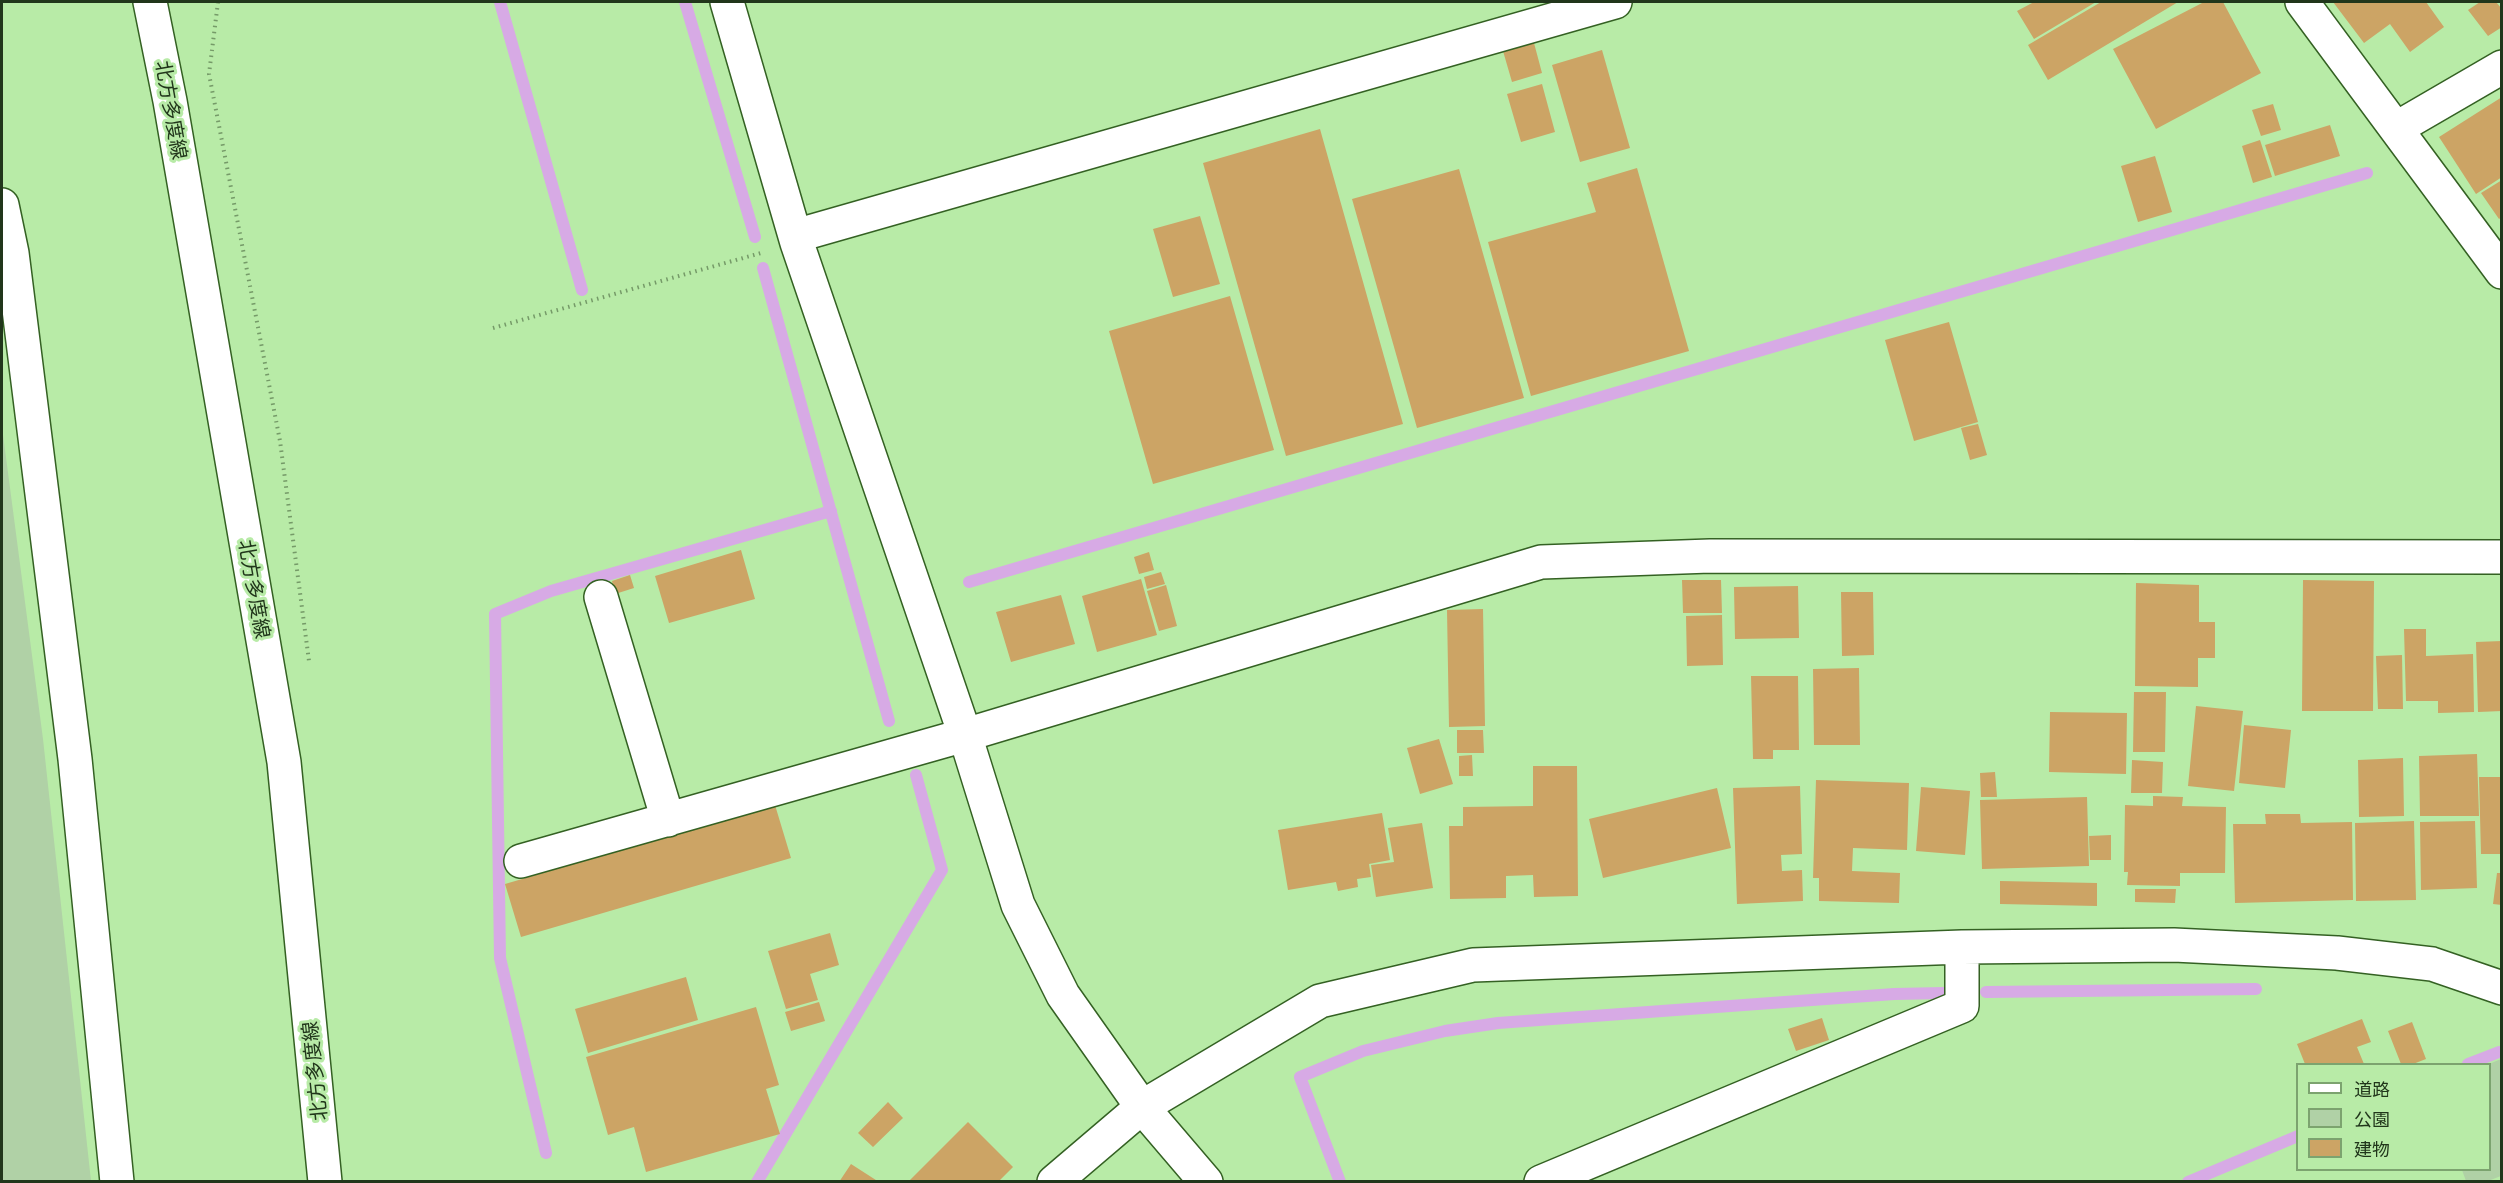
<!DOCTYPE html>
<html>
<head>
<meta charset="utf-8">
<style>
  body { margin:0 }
  #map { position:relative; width:2503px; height:1183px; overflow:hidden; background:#b8eba7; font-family:Barlow,"Noto Sans JP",sans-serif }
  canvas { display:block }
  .frame { position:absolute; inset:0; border:3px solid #21361b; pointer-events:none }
  .legend { position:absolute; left:2296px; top:1063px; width:195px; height:108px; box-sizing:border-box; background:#b8eba7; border:2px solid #7ca36f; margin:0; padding:8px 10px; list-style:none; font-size:18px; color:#21361b }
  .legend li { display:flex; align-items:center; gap:12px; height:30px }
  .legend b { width:30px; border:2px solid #7ca36f }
</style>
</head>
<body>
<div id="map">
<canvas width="2503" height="1183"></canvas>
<div class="frame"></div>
<ul class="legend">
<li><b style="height:8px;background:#fff"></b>道路</li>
<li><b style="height:16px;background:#b0d1a6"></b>公園</li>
<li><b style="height:16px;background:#cca465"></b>建物</li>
</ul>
</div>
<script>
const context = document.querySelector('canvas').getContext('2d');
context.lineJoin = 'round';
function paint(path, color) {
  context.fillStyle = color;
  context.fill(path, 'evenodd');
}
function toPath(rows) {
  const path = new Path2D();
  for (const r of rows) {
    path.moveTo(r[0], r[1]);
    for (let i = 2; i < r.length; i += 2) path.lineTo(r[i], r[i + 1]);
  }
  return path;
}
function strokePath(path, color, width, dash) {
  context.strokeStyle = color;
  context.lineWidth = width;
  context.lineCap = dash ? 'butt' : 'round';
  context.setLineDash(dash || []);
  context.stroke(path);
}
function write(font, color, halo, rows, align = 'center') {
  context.font = font + ' Barlow,"Noto Sans JP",sans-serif';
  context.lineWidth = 6;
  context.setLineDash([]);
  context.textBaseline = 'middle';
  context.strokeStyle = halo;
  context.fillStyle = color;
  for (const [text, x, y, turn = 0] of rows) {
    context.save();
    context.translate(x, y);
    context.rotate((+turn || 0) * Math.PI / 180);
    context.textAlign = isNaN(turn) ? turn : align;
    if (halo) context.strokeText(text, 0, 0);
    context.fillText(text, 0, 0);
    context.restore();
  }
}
paint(toPath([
  [2,427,43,739,91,1181,2,1181],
  [2501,1059,2501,1176,2488,1181,2466,1181,2462,1170,2490,1170,2489,1064]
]), '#b0d1a6');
strokePath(toPath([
  [500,2,582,290],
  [685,2,755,237],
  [763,268,889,721],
  [969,582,2367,173],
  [1986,992,2256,989],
  [2468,1064,2499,1052],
  [546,1153,500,958,495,614,551,591,831,511],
  [757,1182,942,870,916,775],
  [1340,1182,1300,1077,1363,1051,1445,1031,1498,1023,1894,994,1944,993],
  [2188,1182,2298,1136]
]), '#d7aae5', 12);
paint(toPath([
  [2034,2,2096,2,2034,39,2017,11],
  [2101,2,2178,2,2048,80,2028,45],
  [2204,2,2223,2,2261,73,2156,129,2113,49],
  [2333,2,2426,2,2444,27,2410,52,2390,24,2364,43],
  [2480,2,2496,2,2502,9,2502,27,2488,36,2468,10],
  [1534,43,1542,73,1512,82,1503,51],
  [1602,50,1630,148,1580,162,1552,65],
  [1542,84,1555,132,1521,142,1507,94],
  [2502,97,2502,177,2476,194,2439,137],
  [2273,104,2281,130,2261,136,2252,110],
  [2330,125,2340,156,2275,176,2265,145],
  [1320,129,1403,424,1286,456,1203,163],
  [2260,140,2272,177,2253,183,2242,146],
  [2155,156,2172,212,2138,222,2121,166],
  [1637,168,1689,351,1531,396,1488,242,1596,212,1587,183],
  [1459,169,1524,398,1417,428,1352,199],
  [2502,180,2502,217,2499,219,2481,193],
  [1200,216,1220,284,1173,297,1153,229],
  [1230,296,1274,450,1153,484,1109,331],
  [1949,322,1978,422,1914,441,1885,340],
  [1978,424,1987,455,1970,460,1961,428],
  [741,550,755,599,669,623,655,576],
  [1149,552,1154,570,1139,574,1134,557],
  [1161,572,1165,584,1147,589,1144,577],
  [630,575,634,588,615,594,612,581],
  [1141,579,1157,635,1097,652,1082,596],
  [1682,580,1721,580,1722,613,1683,613],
  [2303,580,2374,581,2373,711,2302,711],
  [2136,583,2199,585,2199,622,2215,622,2215,658,2198,658,2198,687,2135,686],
  [1166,585,1177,626,1159,631,1147,591],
  [1798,586,1799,638,1735,639,1734,587],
  [1841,592,1873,592,1874,655,1842,656],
  [1061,595,1075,644,1011,662,996,612],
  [1483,609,1485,726,1449,727,1447,610],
  [1722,615,1723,665,1687,666,1686,616],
  [2404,629,2426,629,2426,656,2473,654,2474,712,2438,713,2438,701,2406,701],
  [2502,641,2502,711,2478,712,2476,642],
  [2402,655,2403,709,2378,709,2376,656],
  [1859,668,1860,745,1814,745,1813,669],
  [1751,676,1798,676,1799,750,1773,750,1773,759,1753,759],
  [2134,692,2166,692,2165,752,2133,752],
  [2196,706,2243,711,2234,791,2188,786],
  [2050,712,2127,713,2126,774,2049,772],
  [2244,725,2291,730,2285,788,2239,783],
  [1457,730,1483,730,1484,753,1457,753],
  [1439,739,1453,784,1420,794,1407,748],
  [2477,754,2479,816,2420,816,2419,756],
  [1472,755,1473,776,1459,776,1459,756],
  [2403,758,2404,816,2359,817,2358,760],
  [2132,760,2163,762,2162,793,2131,793],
  [1533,766,1577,766,1578,896,1534,897,1533,875,1506,876,1506,898,1450,899,1449,826,1463,826,1463,807,1533,806],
  [1995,772,1997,797,1981,797,1980,773],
  [2479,777,2502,777,2502,854,2481,854],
  [1816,780,1909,783,1907,850,1853,848,1852,871,1900,873,1899,903,1819,901,1819,878,1813,878],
  [1800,786,1802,854,1781,855,1782,871,1802,870,1803,901,1737,904,1733,788],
  [1921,787,1970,791,1965,855,1916,851],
  [1717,788,1731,848,1603,878,1589,819],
  [2153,796,2183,797,2182,806,2226,807,2225,873,2180,873,2180,886,2127,885,2128,872,2124,872,2125,805,2153,806],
  [2087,797,2089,866,1982,869,1980,800],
  [775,805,791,858,521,937,505,884],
  [1382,813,1390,860,1369,864,1371,877,1357,879,1358,887,1338,891,1336,882,1288,890,1278,830],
  [2265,814,2300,814,2301,823,2352,822,2353,900,2235,903,2233,824,2266,824],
  [2414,821,2416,900,2356,901,2355,823],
  [2475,821,2477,888,2421,890,2420,822],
  [1422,823,1433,888,1376,897,1371,865,1394,862,1388,828],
  [2111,835,2111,860,2090,860,2089,836],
  [2497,873,2502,873,2502,905,2493,904],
  [2000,881,2097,883,2097,906,2000,904],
  [2135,889,2176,889,2175,903,2135,902],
  [830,933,839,965,810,974,818,1000,786,1009,768,951],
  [686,977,698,1020,588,1053,575,1009],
  [819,1002,825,1021,791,1031,785,1012],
  [756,1007,779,1085,766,1089,780,1134,646,1172,634,1127,608,1135,586,1057],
  [1822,1018,1829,1040,1796,1051,1788,1029],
  [2362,1019,2371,1042,2357,1047,2364,1064,2305,1064,2297,1044],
  [2412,1022,2426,1059,2413,1064,2401,1064,2388,1031],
  [888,1102,903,1118,873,1147,858,1133],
  [968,1122,1013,1167,998,1182,912,1182,910,1180],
  [851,1164,879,1182,839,1182]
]), '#cca465');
const minor = toPath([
  [727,2,797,243,965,735,1018,905,1063,995,1142,1107,1206,1182],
  [2302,2,2502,272],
  [2397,128,2502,67],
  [2,205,12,253,75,759,117,1182],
  [795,236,1615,2],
  [601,597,668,820],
  [521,861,965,735,1541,562,1710,556,2502,557],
  [1054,1182,1142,1107,1320,1001,1473,965,1962,947,2174,945,2337,953,2432,964,2502,988],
  [1541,1182,1962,1006,1962,947]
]);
const major = toPath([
  [150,2,170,101,284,762,325,1182]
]);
strokePath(minor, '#346123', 36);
strokePath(major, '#346123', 36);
strokePath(toPath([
  [218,2,209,74,280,441,309,661],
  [493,328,761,253]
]), '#759a68', 4, [1.5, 4.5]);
strokePath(minor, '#fff', 33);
strokePath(major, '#fff', 33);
write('20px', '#21361b', '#b8eba7', [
  ["北方多度線",171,110,80],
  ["北方多度線",254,589,80],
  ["北方多度線",315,1071,-96]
]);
</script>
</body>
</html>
